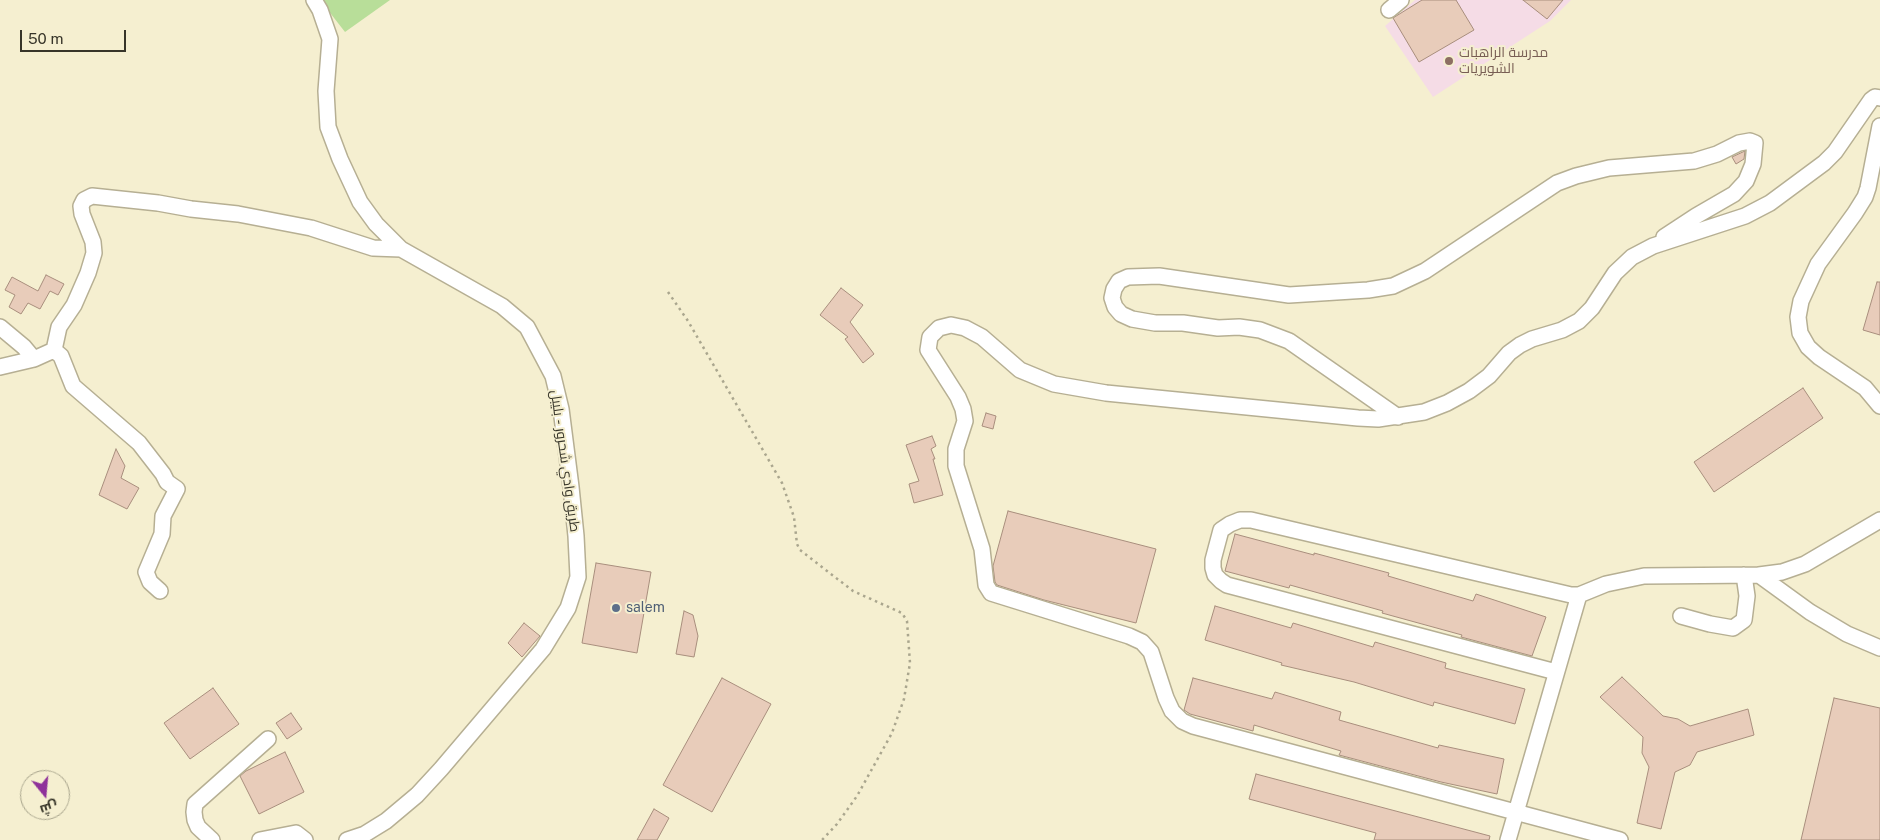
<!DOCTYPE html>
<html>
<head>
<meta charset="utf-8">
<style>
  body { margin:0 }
  #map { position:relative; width:1880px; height:840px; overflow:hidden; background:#f5efd0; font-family:"Public Sans",Cairo,sans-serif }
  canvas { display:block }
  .north { position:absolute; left:20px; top:770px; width:50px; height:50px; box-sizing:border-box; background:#f5efd0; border:1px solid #a9a58d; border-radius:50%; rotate:163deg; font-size:14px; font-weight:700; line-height:20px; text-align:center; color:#373529 }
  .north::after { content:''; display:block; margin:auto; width:18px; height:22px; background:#8f319a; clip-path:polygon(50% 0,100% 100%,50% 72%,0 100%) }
  .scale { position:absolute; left:20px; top:30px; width:106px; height:22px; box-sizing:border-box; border:2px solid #373529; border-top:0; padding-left:6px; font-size:15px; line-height:18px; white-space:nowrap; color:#373529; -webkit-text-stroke:4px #f5efd0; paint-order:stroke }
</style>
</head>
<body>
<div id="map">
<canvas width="1880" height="840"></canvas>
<div class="north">ش</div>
<div class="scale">50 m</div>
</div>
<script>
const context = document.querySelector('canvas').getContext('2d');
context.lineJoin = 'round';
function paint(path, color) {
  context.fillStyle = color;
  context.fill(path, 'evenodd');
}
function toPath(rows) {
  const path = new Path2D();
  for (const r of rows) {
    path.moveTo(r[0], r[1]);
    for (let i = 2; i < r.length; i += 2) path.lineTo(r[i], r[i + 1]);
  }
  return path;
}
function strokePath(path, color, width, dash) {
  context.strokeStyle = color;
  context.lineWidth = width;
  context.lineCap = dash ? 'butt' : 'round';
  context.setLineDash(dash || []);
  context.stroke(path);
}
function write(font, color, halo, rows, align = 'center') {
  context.font = font + ' "Public Sans",Cairo,sans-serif';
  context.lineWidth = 4;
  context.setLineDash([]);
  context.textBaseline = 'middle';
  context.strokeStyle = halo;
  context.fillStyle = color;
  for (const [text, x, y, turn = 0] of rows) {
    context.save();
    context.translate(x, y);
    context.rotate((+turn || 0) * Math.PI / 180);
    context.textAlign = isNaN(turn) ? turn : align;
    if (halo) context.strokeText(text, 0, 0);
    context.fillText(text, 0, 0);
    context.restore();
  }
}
paint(toPath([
  [1415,0,1571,0,1550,21,1433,97,1385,26]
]), '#f5dce6');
paint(toPath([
  [320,0,390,0,345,32]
]), '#b8de99');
const building = toPath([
  [1422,0,1456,0,1474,30,1419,62,1393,18,1422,0],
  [1523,0,1563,0,1547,19,1523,0],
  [1745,151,1744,159,1736,164,1732,157,1745,151],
  [46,275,64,284,58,295,50,291,40,309,28,303,21,314,9,307,15,295,5,290,12,277,38,291,46,275],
  [1877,282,1880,282,1880,335,1863,330,1877,282],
  [841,288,863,305,850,322,874,354,863,363,845,339,848,337,820,315,841,288],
  [1803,388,1823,418,1714,492,1694,462,1803,388],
  [986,413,996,416,993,429,982,426,986,413],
  [932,436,936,446,931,449,935,459,933,459,943,495,914,503,909,484,919,481,906,445,932,436],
  [116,449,125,466,121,478,139,488,127,509,99,495,116,449],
  [1008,511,1156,549,1136,623,1044,600,997,585,995,582,993,566,1008,511],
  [1235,534,1314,555,1314,553,1389,573,1388,576,1473,601,1476,594,1546,617,1532,656,1461,637,1462,635,1382,613,1383,611,1290,585,1289,588,1225,571,1235,534],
  [596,563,651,572,637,653,582,643,596,563],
  [1215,606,1291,628,1293,623,1373,647,1375,642,1446,663,1445,668,1525,689,1515,724,1434,702,1433,706,1354,682,1281,665,1282,663,1205,640,1215,606],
  [684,611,693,615,698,636,694,657,676,654,684,611],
  [524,623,540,636,522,657,508,643,524,623],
  [1622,677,1663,716,1678,719,1690,726,1748,709,1754,735,1697,752,1690,765,1675,772,1661,829,1637,823,1649,767,1642,753,1643,737,1600,697,1622,677],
  [722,678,771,704,712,812,663,785,722,678],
  [1193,678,1272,699,1275,692,1341,712,1339,720,1438,748,1439,745,1504,759,1497,794,1441,782,1339,755,1341,751,1254,725,1253,731,1190,714,1184,710,1193,678],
  [213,688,239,724,190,759,164,723,213,688],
  [1834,698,1880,708,1880,840,1801,840,1834,698],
  [291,713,302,729,287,739,276,723,291,713],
  [285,752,304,792,259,814,240,776,246,771,285,752],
  [1256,774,1490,836,1489,840,1374,840,1376,833,1249,799,1256,774],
  [654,809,669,818,657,840,637,840,654,809]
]);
paint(building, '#e8ccba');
strokePath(building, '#a88e7d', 1);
const minor = toPath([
  [314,0,320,10,330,39,326,91,328,127,340,159,360,202,376,224,401,249,502,306,527,327,553,376,561,409,571,487,576,536,578,577,568,608,543,649,441,769,417,795,386,821,365,834,347,840],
  [1389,10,1401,0],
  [1880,126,1868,188,1865,197,1855,213,1818,264,1801,301,1798,317,1800,333,1808,347,1819,357,1865,388,1880,406],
  [0,327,24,347,34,359,54,350,59,327,74,305,88,273,94,253,93,242,82,214,81,206,84,200,92,196,158,203,191,209,238,214,311,228,373,248,401,249],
  [54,350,61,356,73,386,139,443,163,474,167,482,177,489,163,516,162,534,146,572,150,582,160,591],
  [0,367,34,359],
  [1398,417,1289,341,1260,330,1239,327,1218,328,1183,323,1155,323,1132,319,1121,314,1115,307,1112,298,1114,289,1119,281,1128,277,1159,276,1289,295,1368,290,1393,286,1425,271,1557,183,1576,176,1609,168,1694,161,1717,154,1739,143,1750,141,1755,143,1753,164,1746,181,1734,194,1696,216,1664,237],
  [1759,575,1810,612,1847,634,1880,648],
  [1681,616,1710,624,1733,628,1744,620,1747,596,1744,575],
  [1556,672,1227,585,1221,581,1215,575,1213,568,1213,560,1221,530,1230,524,1240,520,1251,520,1571,595,1579,595,1606,584,1644,576,1759,575,1782,572,1805,564,1880,520],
  [212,840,198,827,195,820,194,812,195,804,268,739],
  [260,840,296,833,305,840],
  [1508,840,1579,595],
  [1620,840,1193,726,1182,721,1172,711,1166,698,1151,652,1142,642,1129,636,991,593,986,585,982,549,956,466,956,449,965,421,963,409,958,397,928,350,930,337,939,328,951,325,965,328,982,337,1020,370,1054,384,1106,393,1358,418,1378,419,1424,412,1447,403,1469,391,1489,376,1509,353,1520,345,1532,339,1562,330,1579,321,1592,308,1615,273,1632,257,1653,246,1745,216,1770,203,1824,163,1835,152,1871,100,1875,97,1880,98]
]);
strokePath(minor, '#b6af93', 18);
strokePath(toPath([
  [668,292,688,321,782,483,794,517,797,544,800,550,853,591,902,613,907,621,910,663,904,699,892,733,857,796,837,824,822,840]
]), '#aaa68e', 2.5, [2.5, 4]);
strokePath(minor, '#fff', 15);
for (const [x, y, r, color] of [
  [1449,61,5,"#8d6e63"],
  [616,608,5,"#5c6f8a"]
]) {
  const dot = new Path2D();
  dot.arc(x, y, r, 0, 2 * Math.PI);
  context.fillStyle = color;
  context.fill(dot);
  strokePath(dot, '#f5efd0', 2);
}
write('14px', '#785e54', '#f5efd0', [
  ["مدرسة الراهبات",1459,53],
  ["الشويريات",1459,69]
], 'left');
write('14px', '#373529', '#f5efd0', [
  ["طريق وادي شحرور - بليبل",565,461,82]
]);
write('14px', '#4e5e75', '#f5efd0', [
  ["salem",626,608]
], 'left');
</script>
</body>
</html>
